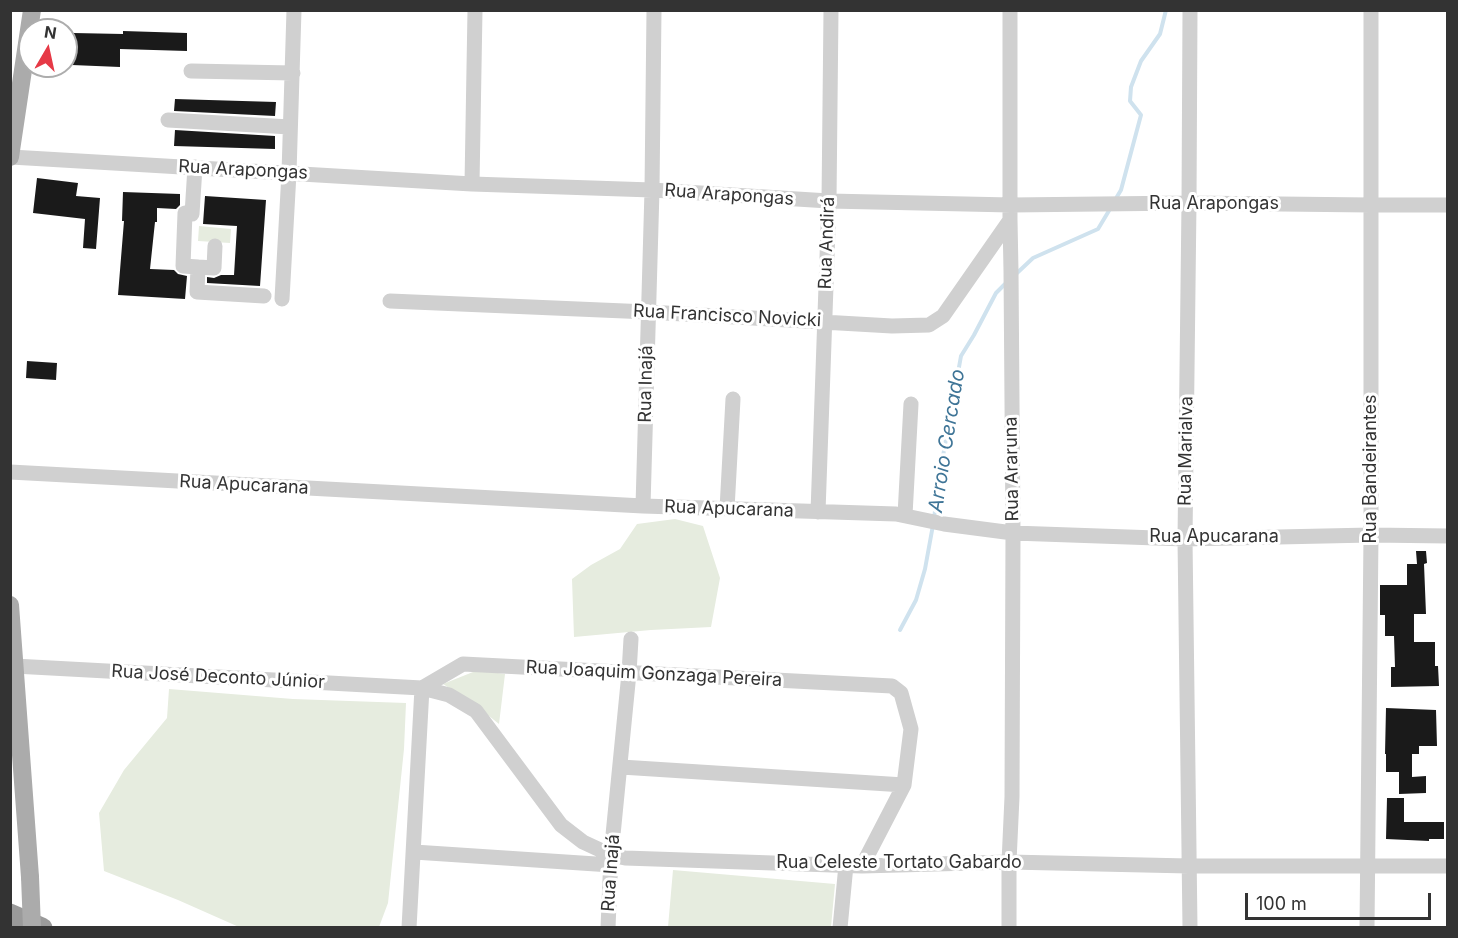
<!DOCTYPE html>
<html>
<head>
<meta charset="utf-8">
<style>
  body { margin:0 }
  #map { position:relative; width:1458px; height:938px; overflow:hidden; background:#fff; font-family:Inter,sans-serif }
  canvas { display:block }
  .frame { position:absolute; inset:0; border:12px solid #333; pointer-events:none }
  .north { position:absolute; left:18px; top:18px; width:60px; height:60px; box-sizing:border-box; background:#fff; border:2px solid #adadad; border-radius:50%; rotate:9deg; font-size:16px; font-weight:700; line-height:24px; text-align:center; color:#333 }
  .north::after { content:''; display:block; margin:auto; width:21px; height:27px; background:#e63946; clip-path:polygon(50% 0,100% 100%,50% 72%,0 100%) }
  .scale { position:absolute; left:1245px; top:893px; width:186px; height:27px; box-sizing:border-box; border:3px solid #333; border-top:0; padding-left:8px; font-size:18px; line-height:21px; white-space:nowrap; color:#333; -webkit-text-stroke:4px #fff; paint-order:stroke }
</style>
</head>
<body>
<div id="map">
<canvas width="1458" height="938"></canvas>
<div class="frame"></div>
<div class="north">N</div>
<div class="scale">100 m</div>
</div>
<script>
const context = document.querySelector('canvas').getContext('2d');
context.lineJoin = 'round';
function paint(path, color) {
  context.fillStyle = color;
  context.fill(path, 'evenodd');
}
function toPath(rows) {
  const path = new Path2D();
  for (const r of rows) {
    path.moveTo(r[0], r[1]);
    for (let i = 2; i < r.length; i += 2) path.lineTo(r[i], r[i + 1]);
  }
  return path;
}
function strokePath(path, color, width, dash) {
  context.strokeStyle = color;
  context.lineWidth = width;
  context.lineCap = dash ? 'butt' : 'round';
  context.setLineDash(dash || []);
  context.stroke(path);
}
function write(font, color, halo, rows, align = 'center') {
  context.font = font + ' Inter,sans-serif';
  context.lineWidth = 6;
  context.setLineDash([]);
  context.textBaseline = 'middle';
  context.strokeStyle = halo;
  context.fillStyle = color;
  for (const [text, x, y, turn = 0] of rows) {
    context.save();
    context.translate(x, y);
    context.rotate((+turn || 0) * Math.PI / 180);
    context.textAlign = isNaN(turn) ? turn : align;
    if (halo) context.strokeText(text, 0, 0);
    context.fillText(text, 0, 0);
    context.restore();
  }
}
paint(toPath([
  [199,226,231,229,230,243,198,241],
  [675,519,703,526,720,578,711,627,651,630,574,637,572,579,591,565,620,549,637,524],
  [478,670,505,674,499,724,474,704,443,684],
  [169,689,293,699,406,703,404,749,388,903,379,927,239,927,178,900,104,871,99,813,124,770,167,718],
  [673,870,835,884,831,927,668,927]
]), '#e6ecdf');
strokePath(toPath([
  [1115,200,1121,190,1141,115,1130,101,1131,87,1141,61,1160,34,1166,10],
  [1016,274,1033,258,1098,229,1110,209],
  [934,518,943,456,961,356,974,335,996,293,1006,283],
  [900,630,916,600,925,569,933,525]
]), '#cfe2ee', 4);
paint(toPath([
  [123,31,187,33,187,51,120,49,120,67,72,65,73,33,123,34],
  [175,99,276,102,275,116,174,111],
  [175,130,275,136,275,149,174,146],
  [37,178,78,183,76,196,100,198,96,249,83,248,85,219,33,213],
  [123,192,180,194,180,205,176,209,157,208,157,222,155,222,150,269,174,270,178,274,187,276,185,299,118,295,124,221,122,221],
  [205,196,266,200,260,286,207,283,207,277,214,278,221,275,234,275,237,226,203,224],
  [27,361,57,363,56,380,26,378],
  [1416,551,1426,551,1427,563,1424,564,1426,614,1414,614,1414,642,1435,642,1435,666,1438,666,1439,686,1391,687,1391,667,1395,667,1394,636,1385,636,1385,615,1380,615,1380,585,1407,585,1407,564,1417,564],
  [1386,708,1436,710,1437,746,1419,746,1419,754,1412,754,1412,777,1426,776,1426,793,1399,794,1399,772,1386,772,1386,754,1385,754],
  [1387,798,1404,798,1404,822,1444,822,1444,839,1429,839,1429,841,1386,839]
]), '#1a1a1a');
strokePath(toPath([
  [1190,10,1189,203,1185,539,1190,928],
  [191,71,293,73],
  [168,120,290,127],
  [11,157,472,184,652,190,829,201,1011,205,1189,203,1371,205,1448,205],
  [195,167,192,214,185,213,183,266,198,267,197,292,264,296],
  [472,184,475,10],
  [198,267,214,268,215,246],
  [282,299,289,173,294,10],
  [390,301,648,312,892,326,929,325,943,316,1010,220],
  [10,472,643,506,896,514,944,524,1013,533,1185,539,1371,535,1448,536],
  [643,506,652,190,654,10],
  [727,509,733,399],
  [818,512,829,201,831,10],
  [905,515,911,404],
  [14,666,422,688,449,695,476,711,561,825,583,842,611,855,625,858,862,866,1009,862,1189,866,1448,866],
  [422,688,463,664,892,686,901,693,911,729,904,785,862,866],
  [621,767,904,785],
  [414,852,611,865],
  [409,928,422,688],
  [608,928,611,855,629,673,631,639],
  [840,928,846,865],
  [1009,928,1009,862,1012,797,1013,533,1011,271,1010,220,1010,10],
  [1367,928,1371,535,1371,10]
]), '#d0d0d0', 15);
strokePath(toPath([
  [10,157,32,10],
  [10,605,30,877]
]), '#ababab', 18);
strokePath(toPath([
  [10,914,42,928]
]), '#9a9a9a', 21);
strokePath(toPath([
  [30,877,32,928]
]), '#ababab', 18);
write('18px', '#333', '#fff', [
  ["Rua Arapongas",243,170,3],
  ["Rua Arapongas",729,195,4],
  ["Rua Arapongas",1214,204],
  ["Rua Andirá",827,243,-88],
  ["Rua Francisco Novicki",727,316,3],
  ["Rua Inajá",646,384,-89],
  ["Rua Marialva",1186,451,-89],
  ["Rua Araruna",1012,469,-91],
  ["Rua Bandeirantes",1371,469,-90],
  ["Rua Apucarana",244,485,3],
  ["Rua Apucarana",729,509,2],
  ["Rua Apucarana",1214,537],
  ["Rua Joaquim Gonzaga Pereira",654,674,3],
  ["Rua José Deconto Júnior",218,677,3],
  ["Rua Celeste Tortato Gabardo",899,863],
  ["Rua Inajá",611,873,-86]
]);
write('italic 20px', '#3f7597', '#fff', [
  ["Arroio Cercado",947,441,-81]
]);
</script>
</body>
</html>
